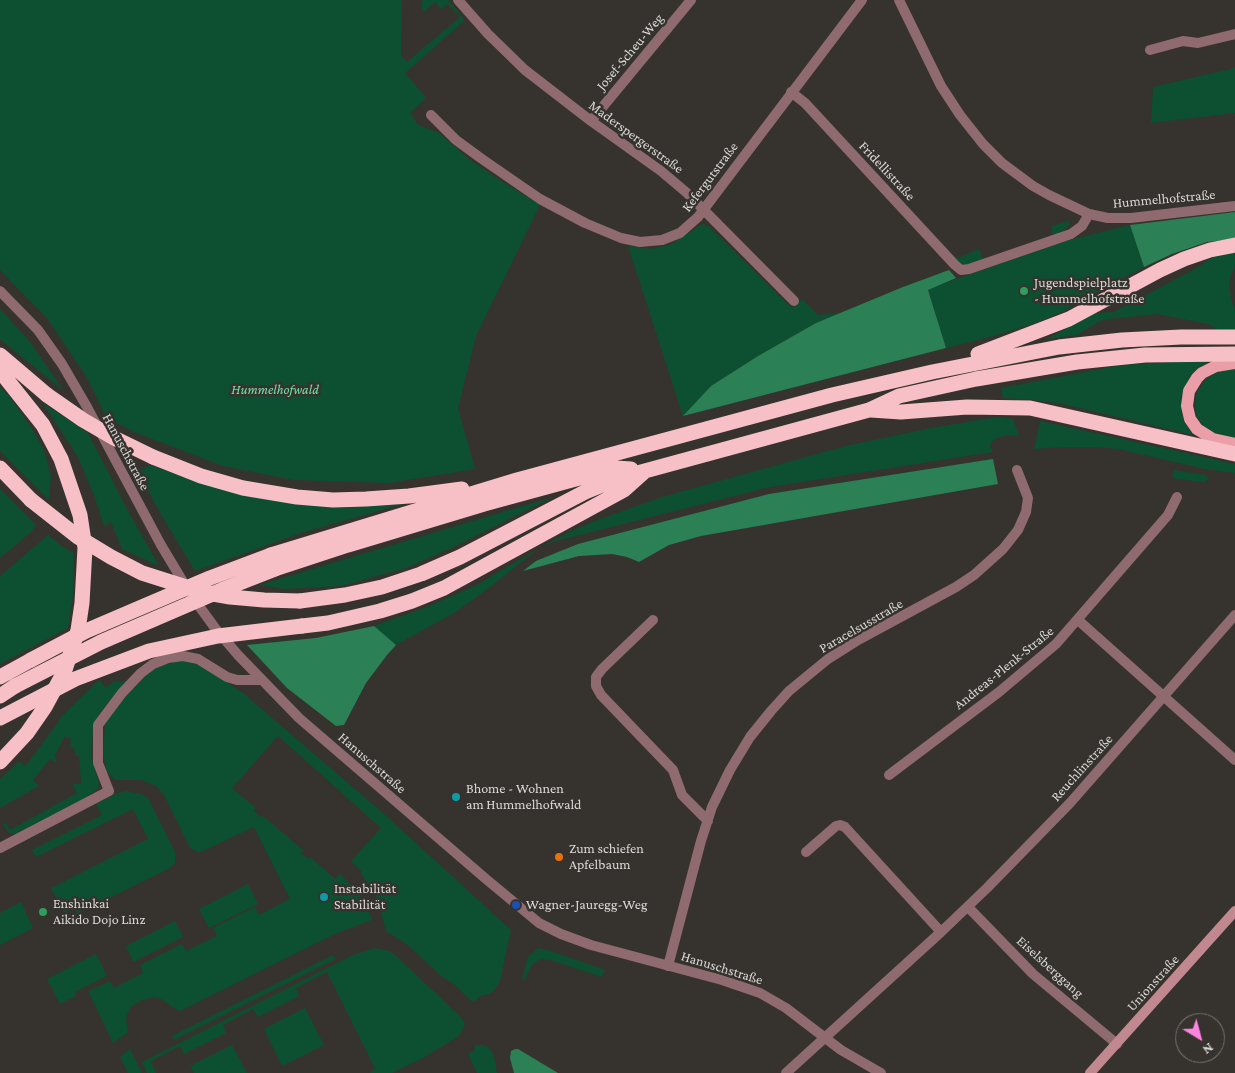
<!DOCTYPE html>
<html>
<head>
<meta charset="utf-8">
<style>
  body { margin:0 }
  #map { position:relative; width:1235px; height:1073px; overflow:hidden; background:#36332f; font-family:"Crimson Pro",serif }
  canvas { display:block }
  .north { position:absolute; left:1175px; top:1013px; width:50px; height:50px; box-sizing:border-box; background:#36332f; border:1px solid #787572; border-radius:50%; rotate:143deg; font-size:14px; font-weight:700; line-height:20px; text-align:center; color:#dbd9d7 }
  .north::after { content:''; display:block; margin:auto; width:18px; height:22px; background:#fe85df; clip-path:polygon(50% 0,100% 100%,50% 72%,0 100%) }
</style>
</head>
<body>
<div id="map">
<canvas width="1235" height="1073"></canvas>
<div class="north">N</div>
</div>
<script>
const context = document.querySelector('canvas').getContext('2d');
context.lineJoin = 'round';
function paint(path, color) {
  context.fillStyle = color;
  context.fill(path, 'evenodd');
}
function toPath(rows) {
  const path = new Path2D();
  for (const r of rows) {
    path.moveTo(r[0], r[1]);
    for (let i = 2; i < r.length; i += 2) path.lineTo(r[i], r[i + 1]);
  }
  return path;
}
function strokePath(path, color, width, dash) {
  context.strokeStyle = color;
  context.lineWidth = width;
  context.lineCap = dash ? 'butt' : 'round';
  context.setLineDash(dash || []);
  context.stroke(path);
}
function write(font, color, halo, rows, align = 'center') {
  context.font = font + ' "Crimson Pro",serif';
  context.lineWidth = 5;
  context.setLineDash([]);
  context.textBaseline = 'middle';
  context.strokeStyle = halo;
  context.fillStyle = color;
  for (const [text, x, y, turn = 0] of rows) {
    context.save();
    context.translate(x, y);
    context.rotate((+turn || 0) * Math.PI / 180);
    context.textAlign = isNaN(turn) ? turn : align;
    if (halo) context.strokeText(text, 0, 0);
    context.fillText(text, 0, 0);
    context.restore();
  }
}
paint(toPath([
  [0,0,402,0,401,56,407,62,460,17,448,4,441,9,435,2,424,12,422,9,422,0,448,0,465,20,405,73,426,98,410,113,418,125,439,133,469,159,498,179,540,205,476,336,458,408,475,469,389,483,294,480,223,466,134,432,106,417,86,376,47,318,0,270],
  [1235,68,1235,113,1151,123,1153,87],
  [1069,221,1069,225,1063,232,1053,236,1051,226],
  [702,224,708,226,792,308,802,299,818,315,840,313,816,323,758,356,711,386,683,416,628,246,651,249,672,244],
  [1130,225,1144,267,1062,312,1033,324,994,336,946,348,928,289,1066,241],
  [979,249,983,259,966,265,960,264,956,259],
  [1235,251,1235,265,1230,279,1229,287,1232,302,1235,310,1235,330,1219,330,1208,324,1158,314,1107,319,1100,321,1077,335,1046,339,1096,313,1114,312,1195,269,1214,256],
  [0,309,30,342,64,391,0,339],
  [1211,360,1200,367,1190,376,1181,396,1181,409,1184,422,1193,435,1063,404,1035,400,1003,398,1001,388,1122,365],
  [1235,368,1235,439,1209,431,1202,425,1197,417,1195,407,1197,392,1207,378,1218,372],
  [0,387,10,397,34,432,45,453,51,477,49,500,0,451],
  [43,403,88,433,128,511,159,566,122,549,111,522,104,526,94,495,78,457],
  [998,417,1013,419,1019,435,1003,436,993,440,990,446,993,452,770,487,556,541,539,548,485,591,454,613,396,645,374,626,424,608,475,586,539,548,569,532,600,519,662,497,846,446,931,428],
  [1040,421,1235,464,1235,473,1205,469,1118,449,1097,447,1066,447,1034,449],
  [150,465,216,488,410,502,301,533,195,571,163,518,138,472],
  [1174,470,1205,475,1209,478,1205,482,1175,479,1172,475],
  [0,489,36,525,31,532,0,558],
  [553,497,456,546,406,568,341,586,285,589,259,585],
  [48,535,63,547,73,552,74,571,73,595,68,628,0,664,0,576],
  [176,661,196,663,204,667,243,693,383,813,511,930,500,981,494,991,489,994,480,996,475,1002,469,999,455,985,441,976,409,946,386,931,377,899,370,886,361,874,362,872,351,861,381,828,278,736,232,788,256,808,254,811,261,817,263,816,303,850,301,853,308,859,310,857,335,879,340,874,350,884,365,902,372,920,337,933,180,1011,172,1007,163,1000,155,997,142,1000,132,1006,129,1010,126,1018,128,1032,113,1043,88,991,110,981,114,988,143,973,140,965,182,944,186,951,217,936,213,928,255,907,259,915,290,899,254,827,201,852,197,852,190,848,164,795,156,786,141,780,116,780,107,773,103,754,105,723,131,690,145,676,156,668],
  [99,680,106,688,113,682,127,681,101,711,93,726,91,756,99,783,98,789,84,799,15,834,9,833,3,824,6,823,10,830,77,793,73,786,74,784,81,783,79,756,76,756,74,748,70,747,71,739,65,736,55,755,57,763,50,759,33,780,39,786,0,808,0,779,20,761,24,766,27,764,57,724,61,717],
  [126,791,141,794,148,798,175,852,175,863,170,868,77,914,74,908,64,913,51,888,148,839,133,809,36,857,32,850,102,815,96,804,118,793],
  [248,884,258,904,209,928,199,909],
  [21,902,33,928,0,945,0,913],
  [175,921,183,937,133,962,126,946],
  [374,948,390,951,396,956,461,1017,465,1024,459,1036,423,1058,392,1073,370,1073,375,1068,327,972,296,988,299,996,258,1017,253,1009,223,1025,226,1033,184,1054,180,1046,151,1061,156,1073,147,1073,142,1062,353,955],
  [538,948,551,951,605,970,602,977,550,960,541,959,534,963,529,970,525,980,522,979,528,957],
  [96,954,107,976,75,992,76,996,60,1004,47,979],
  [333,955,336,959,174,1040,172,1036],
  [305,1008,324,1045,282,1066,264,1029],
  [232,1045,247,1073,194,1073,190,1066],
  [478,1045,483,1045,490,1049,494,1056,497,1073,477,1073,468,1054,475,1050,474,1046],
  [130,1049,142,1073,128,1073,120,1057]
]), '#0d4f31');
paint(toPath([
  [1235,212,1235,239,1207,242,1172,254,1144,267,1130,225],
  [949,270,956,278,928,290,946,348,683,416,711,386,758,356,816,323,903,287],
  [993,459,998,484,701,536,669,545,639,562,627,557,612,554,579,556,523,571,536,561,578,544,769,494],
  [374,626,396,645,387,655,366,683,344,725,336,726,287,688,247,645,316,638],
  [515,1049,518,1049,558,1073,514,1073,510,1058,511,1051]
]), '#2b8056');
strokePath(toPath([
  [458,0,488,34,525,70,591,121,661,171,687,193,794,301],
  [899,0,941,86,960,115,983,144,1002,163,1033,186,1049,195,1089,214,1108,218,1131,218,1235,206],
  [1150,50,1183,41,1198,43,1235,34],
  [791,92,805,103,955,265,961,270,969,269,1071,234,1082,226,1089,214],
  [431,115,456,140,482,159,540,199,585,223,621,238,640,242,662,240,680,233,698,217,862,0],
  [591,121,691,0],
  [653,620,602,669,596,677,596,686,601,695,673,770,682,795,708,821],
  [1078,620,1235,760],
  [889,775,999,692,1056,644,1168,515,1177,497],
  [0,848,109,791,98,763,98,725,122,693,141,673,153,664,168,658,183,656,198,659,227,677,237,680,260,680],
  [806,852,836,826,840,825,845,827,941,932],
  [968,907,1033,974,1117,1044],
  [668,966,701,841,712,807,730,770,750,737,771,711,789,691,828,659,858,640,956,587,974,575,1003,549,1018,530,1026,512,1028,498,1017,470],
  [786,1073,941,932,987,888,1070,803,1235,615]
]), '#8f6a6e', 10);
strokePath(toPath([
  [0,291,38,330,62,364,87,407,161,545,191,595,215,628,238,655,299,718,486,879,539,923,561,934,591,945,722,980,760,993,786,1008,841,1050,881,1073]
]), '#8f6a6e', 10);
strokePath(toPath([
  [1090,1073,1235,911]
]), '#c2888f', 10);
strokePath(toPath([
  [1235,363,1216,366,1202,373,1197,378,1189,391,1187,406,1190,419,1197,429,1213,439,1235,444]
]), '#ea9fa8', 12);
strokePath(toPath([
  [978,354,1069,319,1160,270,1184,259,1210,250,1235,245],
  [0,355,47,395],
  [0,371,43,425,61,459,80,515,85,548,82,603,78,630,65,670,45,707,27,733,0,762],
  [871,410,901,412,967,407,1030,408,1235,454],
  [153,457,201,476,243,488,297,497,333,500,366,499,409,496,462,489],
  [0,468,31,500],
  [271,555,517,480,832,395,932,372,1059,347,1122,340,1181,337,1235,337],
  [275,569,348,545,484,504,616,468,631,469],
  [300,601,345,595,382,587,421,574,460,557,585,492,619,478,869,410,899,396,976,379,1077,362,1145,355,1235,354],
  [302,626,328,623,380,611,412,601,444,588,624,490,643,473],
  [0,677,31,660],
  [0,696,15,686]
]), '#f7c0c6', 15);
strokePath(toPath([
  [47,395,83,420,114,438,153,457],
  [31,500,78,537,111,557,142,573,202,592,230,597,264,600,300,601],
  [31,660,86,631,142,607,210,578,271,555],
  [15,686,101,642,224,589,275,569],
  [0,718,75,679,149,651,218,636,302,626]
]), '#f7c0c6', 15);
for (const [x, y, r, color] of [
  [1024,291,5,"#2e9e5b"],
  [456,797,5,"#0f9aa8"],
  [559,857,5,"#e8710a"],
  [324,897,5,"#0f9aa8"],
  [516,905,5,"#1a4fb4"],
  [43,912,5,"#2e9e5b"]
]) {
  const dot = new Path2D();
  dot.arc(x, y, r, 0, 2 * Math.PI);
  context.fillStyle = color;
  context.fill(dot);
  strokePath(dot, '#36332f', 2);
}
write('14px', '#dbd9d7', '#36332f', [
  ["Josef-Scheu-Weg",630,52,-50],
  ["Maderspergerstraße",636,137,36],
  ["Fridellistraße",887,171,47],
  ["Kefergutstraße",710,177,-53],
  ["Hummelhofstraße",1164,199,-5],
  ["Hanuschstraße",126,452,62],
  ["Paracelsusstraße",861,626,-30],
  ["Andreas-Plenk-Straße",1004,668,-39],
  ["Hanuschstraße",372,763,41],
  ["Reuchlinstraße",1082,768,-48],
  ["Eiselsberggang",1050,967,42],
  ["Hanuschstraße",722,968,17],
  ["Unionstraße",1153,983,-48]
]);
write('14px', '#dbd9d7', '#36332f', [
  ["Jugendspielplatz",1034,283],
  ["- Hummelhofstraße",1034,299],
  ["Bhome - Wohnen",466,789],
  ["am Hummelhofwald",466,805],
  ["Zum schiefen",569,849],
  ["Apfelbaum",569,865],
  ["Instabilität",334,889],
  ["Stabilität",334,905],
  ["Enshinkai",53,904],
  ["Aikido Dojo Linz",53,920],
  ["Wagner-Jauregg-Weg",526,905]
], 'left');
write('italic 14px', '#71e1a5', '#36332f', [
  ["Hummelhofwald",275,390]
]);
</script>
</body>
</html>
